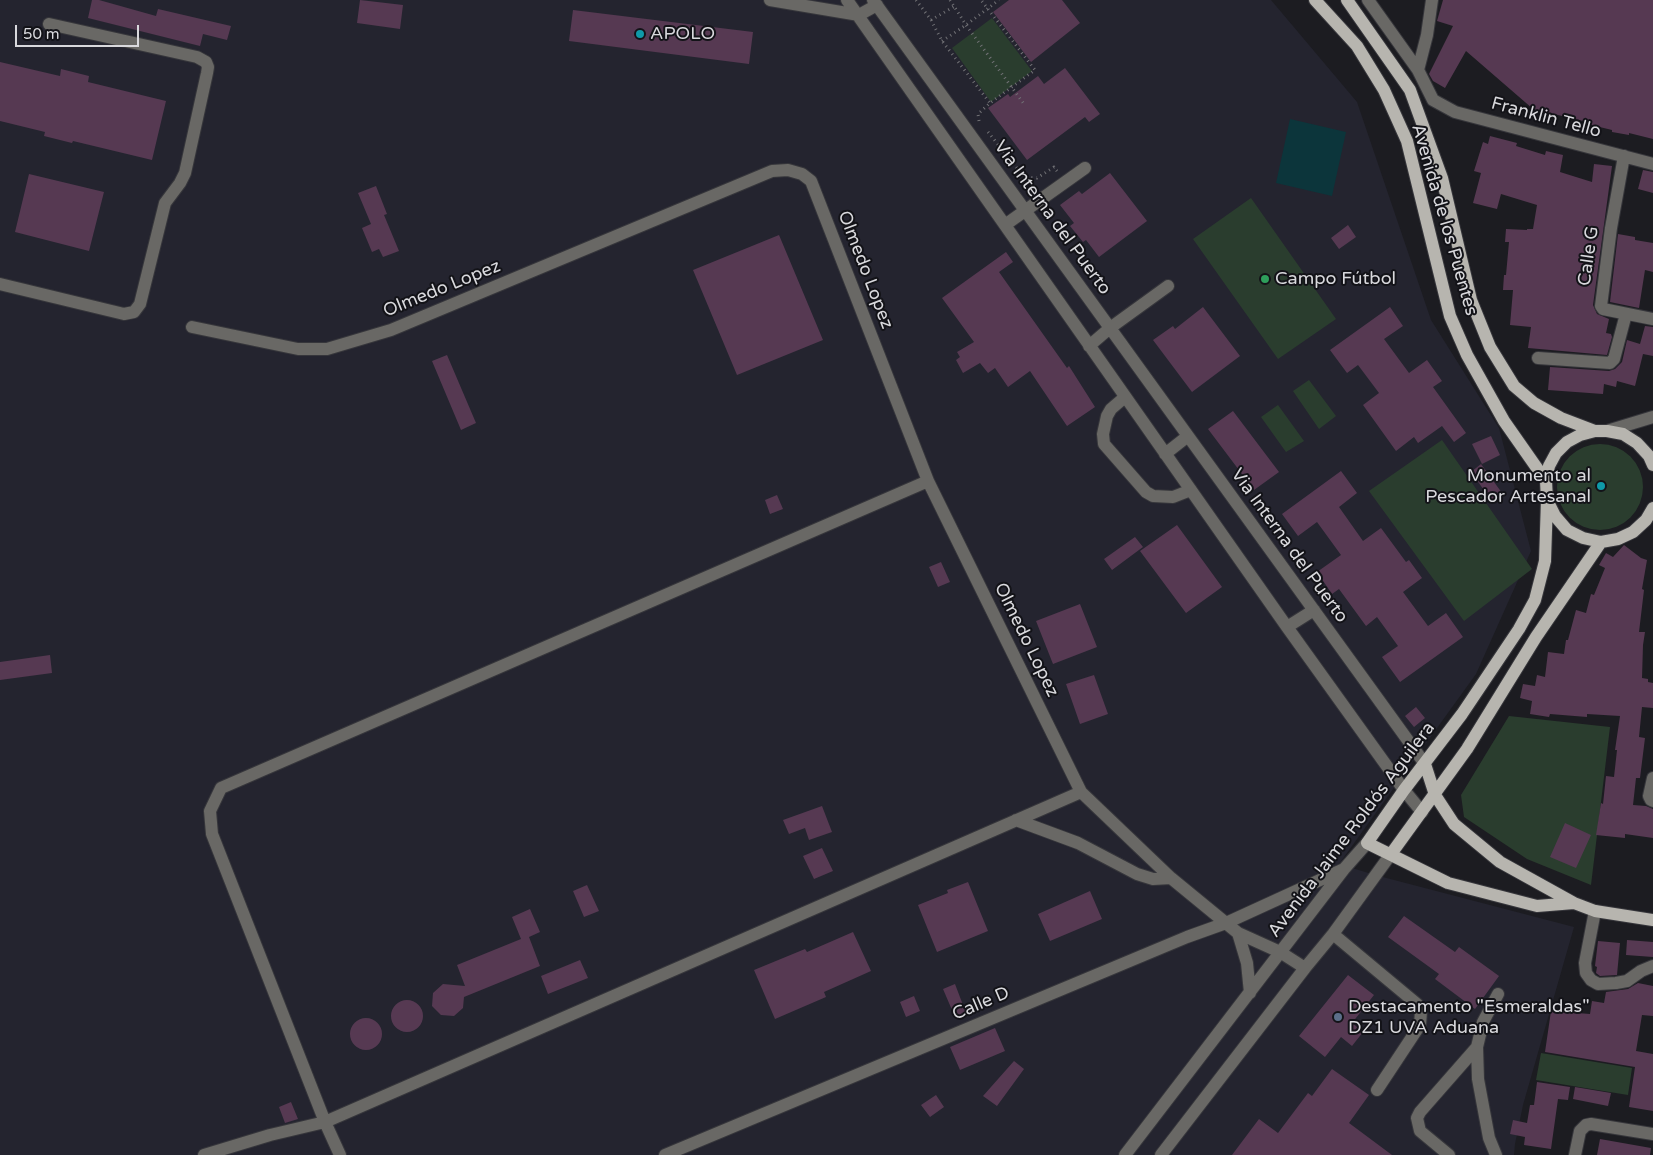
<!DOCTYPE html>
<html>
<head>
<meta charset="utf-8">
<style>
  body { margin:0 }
  #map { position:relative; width:1653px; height:1155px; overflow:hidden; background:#1c1c21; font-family:"Varela Round",sans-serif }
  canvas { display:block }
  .scale { position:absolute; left:15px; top:25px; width:124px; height:22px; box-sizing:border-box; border:2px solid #d9d9dd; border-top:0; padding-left:6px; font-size:15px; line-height:18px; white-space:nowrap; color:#d9d9dd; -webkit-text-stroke:4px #131318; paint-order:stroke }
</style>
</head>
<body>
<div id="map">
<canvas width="1653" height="1155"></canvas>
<div class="scale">50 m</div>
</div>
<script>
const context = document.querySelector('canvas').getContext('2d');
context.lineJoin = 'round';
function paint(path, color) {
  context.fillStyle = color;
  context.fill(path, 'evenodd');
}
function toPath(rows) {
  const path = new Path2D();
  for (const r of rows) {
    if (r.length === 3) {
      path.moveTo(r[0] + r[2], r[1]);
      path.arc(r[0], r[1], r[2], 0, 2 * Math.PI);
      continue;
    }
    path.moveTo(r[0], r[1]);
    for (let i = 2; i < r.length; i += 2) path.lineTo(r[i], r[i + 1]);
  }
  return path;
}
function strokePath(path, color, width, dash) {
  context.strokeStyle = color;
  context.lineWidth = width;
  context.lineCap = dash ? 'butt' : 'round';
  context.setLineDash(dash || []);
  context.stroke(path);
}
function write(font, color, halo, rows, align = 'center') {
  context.font = font + ' "Varela Round",sans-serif';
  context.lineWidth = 4;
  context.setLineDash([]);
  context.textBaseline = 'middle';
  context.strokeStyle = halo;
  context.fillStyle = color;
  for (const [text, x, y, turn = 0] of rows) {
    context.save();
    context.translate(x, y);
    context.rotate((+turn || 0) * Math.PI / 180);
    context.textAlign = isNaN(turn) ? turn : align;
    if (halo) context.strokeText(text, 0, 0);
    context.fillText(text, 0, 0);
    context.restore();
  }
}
paint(toPath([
  [0,0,1271,0,1357,102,1431,320,1499,428,1531,551,1476,674,1339,864,1375,875,1574,927,1523,1105,1515,1144,1514,1155,0,1155]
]), '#24242f');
paint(toPath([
  [992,18,1032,71,991,102,952,48],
  [1251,198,1336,319,1278,359,1193,239],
  [1309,380,1336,416,1319,429,1293,391],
  [1278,405,1304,441,1286,452,1261,417],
  [1442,440,1532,569,1464,621,1369,491],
  [1600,487,43],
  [1509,716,1610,727,1591,885,1527,859,1464,817,1461,795],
  [1541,1053,1632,1068,1628,1095,1536,1080]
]), '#2a3d2e');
paint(toPath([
  [1290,119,1346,132,1332,196,1276,183]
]), '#0c353b');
paint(toPath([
  [92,0,99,0,156,16,158,9,231,26,227,40,203,34,200,46,88,18],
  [360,0,403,5,400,29,357,23],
  [1009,0,1062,0,1080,23,1031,62,993,12],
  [1443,0,1653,0,1653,139,1629,133,1629,135,1612,132,1612,130,1583,123,1583,121,1533,109,1466,51,1445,88,1433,81,1429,74,1453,26,1437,21],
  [573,10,753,32,749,64,569,41],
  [0,62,60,76,61,69,89,76,88,82,166,101,152,160,73,141,72,143,44,136,45,132,0,121],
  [1065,68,1100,114,1089,122,1085,117,1027,160,988,108,1008,94,1010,97,1038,76,1044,84],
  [1490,136,1517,143,1516,146,1545,155,1546,151,1563,155,1560,172,1592,182,1594,164,1612,166,1593,305,1597,314,1609,319,1606,333,1611,334,1612,337,1607,355,1528,348,1531,327,1510,325,1513,290,1503,290,1504,275,1506,275,1509,242,1505,242,1506,229,1527,230,1527,229,1533,229,1537,205,1501,194,1497,209,1473,203,1481,173,1474,171,1483,142,1488,144],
  [1643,170,1653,172,1653,193,1638,189],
  [1110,173,1147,221,1099,257,1086,240,1083,242,1070,226,1074,223,1060,205,1079,191,1082,194],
  [29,174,104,192,89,251,15,232],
  [376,186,387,214,384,215,399,251,383,257,379,249,372,252,362,228,371,224,358,193],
  [1348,225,1356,237,1339,249,1331,238],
  [1618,234,1635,237,1635,240,1653,243,1653,272,1645,270,1639,308,1610,302],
  [779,235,823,340,737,375,693,270],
  [1006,252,1013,262,999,272,1067,368,1069,366,1095,407,1067,426,1030,371,1008,387,995,368,988,373,980,363,963,373,956,360,960,357,957,352,974,342,942,298],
  [1203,307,1240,356,1192,392,1153,340,1173,326,1175,329],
  [1390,307,1403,326,1384,339,1409,373,1427,360,1442,381,1433,387,1466,433,1454,442,1442,426,1418,443,1414,437,1396,451,1363,405,1379,393,1358,365,1347,373,1330,350],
  [1645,326,1653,327,1653,356,1643,354,1635,386,1617,381,1616,387,1604,384,1603,394,1548,390,1550,367,1609,371,1615,369,1622,362,1627,340,1640,344],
  [447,355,476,423,461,430,432,361],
  [1233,411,1279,472,1254,490,1208,429],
  [1491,436,1500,455,1482,464,1472,444],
  [1481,464,1502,493,1491,500,1471,472],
  [1341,471,1357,493,1339,507,1363,541,1381,528,1406,562,1409,560,1422,578,1403,592,1428,626,1446,613,1463,637,1400,682,1382,657,1398,646,1377,617,1366,626,1339,589,1332,594,1317,572,1341,555,1317,522,1298,536,1282,514],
  [777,495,783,509,770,514,765,500],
  [1177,525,1222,587,1186,613,1140,551],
  [1135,537,1143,547,1112,570,1104,559],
  [1624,545,1641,558,1647,560,1642,589,1644,590,1639,632,1645,632,1643,645,1642,678,1648,679,1648,682,1653,683,1653,708,1642,707,1639,737,1645,738,1640,778,1636,778,1633,805,1646,806,1653,809,1653,838,1625,834,1625,838,1596,835,1601,803,1603,804,1606,776,1614,777,1617,750,1615,750,1620,716,1587,714,1587,717,1550,714,1549,717,1530,714,1532,701,1520,698,1523,684,1535,686,1537,675,1545,677,1548,652,1564,654,1566,640,1568,640,1576,610,1586,613,1591,594,1594,595,1605,568,1599,565,1606,553,1613,557],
  [941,562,950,582,938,587,929,567],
  [1080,604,1097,647,1053,664,1036,621],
  [50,655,52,673,0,680,0,662],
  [1094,675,1108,714,1080,724,1066,684],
  [1416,707,1425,718,1414,727,1405,716],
  [822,806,832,832,809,840,805,828,789,834,783,820],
  [1565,823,1591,835,1576,868,1550,857],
  [822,848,833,871,814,879,803,856],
  [968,882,988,931,937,952,918,905,948,893,947,890],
  [587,885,599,911,584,917,573,891],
  [1090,891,1102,919,1050,941,1038,914],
  [530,909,540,932,529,937,540,966,464,997,463,1008,454,1016,441,1015,432,1006,433,993,443,984,465,986,457,965,521,939,512,917],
  [1404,916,1455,952,1459,947,1499,976,1475,1009,1435,979,1439,974,1388,937],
  [853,932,871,971,824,992,826,997,775,1019,754,970,805,949,807,952],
  [1627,940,1653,942,1653,957,1626,955],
  [1598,941,1620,943,1617,975,1600,976,1596,973,1597,967,1595,966],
  [580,960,588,978,548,994,541,976],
  [1348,975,1374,995,1352,1023,1363,1032,1352,1046,1341,1037,1325,1057,1299,1036],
  [1638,983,1653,986,1653,1016,1642,1015,1636,1051,1653,1054,1653,1111,1629,1107,1635,1067,1545,1052,1551,1011,1590,1014,1592,1001,1604,1003,1606,992,1628,989],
  [955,984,966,1013,955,1017,943,989],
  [914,996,920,1011,906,1017,900,1002],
  [407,1016,16],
  [366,1034,16],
  [995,1028,1005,1051,960,1070,950,1047],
  [1014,1061,1024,1069,997,1106,983,1096],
  [1332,1069,1369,1095,1349,1123,1392,1155,1232,1155,1259,1119,1278,1133,1308,1093,1312,1096],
  [1537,1082,1570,1087,1568,1100,1558,1099,1551,1149,1524,1145,1525,1137,1510,1134,1513,1120,1527,1123,1530,1105,1534,1105],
  [1575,1087,1611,1093,1608,1106,1573,1099],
  [936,1095,944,1107,930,1117,921,1105],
  [291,1102,298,1119,285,1123,279,1107],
  [1600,1139,1651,1148,1650,1155,1597,1155]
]), '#563952');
const minor = toPath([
  [770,0,859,15,877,5],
  [847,0,1287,627,1404,790,1422,812],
  [873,0,1425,764],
  [1368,0,1418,70],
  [1432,0,1427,35,1418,70,1433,100,1455,112,1653,164],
  [1624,156,1611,228,1601,306,1603,309,1653,319],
  [1005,225,1085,168],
  [0,284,124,314,134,312,140,304,165,203,180,183,185,173,207,73,208,67,206,62,197,57,49,24],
  [192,327,298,349,327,349,391,330,772,171,788,170,802,174,811,181,928,481,1081,792,1171,878,1238,933,1280,952,1305,968],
  [1089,346,1110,328,1168,286],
  [1538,358,1610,363,1614,359,1626,314],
  [1125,397,1111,409,1107,416,1103,434,1104,444,1146,492,1153,496,1173,497,1191,490],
  [1607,431,1653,417],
  [1165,454,1188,436],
  [1287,627,1314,610],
  [1653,778,1649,796,1651,800,1653,801],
  [1016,820,1078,843,1137,874,1153,879,1171,878],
  [1595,911,1585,963,1586,973,1591,980,1598,984,1616,983,1627,981,1641,971,1653,966],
  [1238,933,1247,963,1250,993],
  [1333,934,1417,1004,1421,1011,1420,1025,1377,1090],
  [204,1155,270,1135,325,1122,1081,792],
  [340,1155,325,1122,212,834,210,811,221,788,928,481],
  [665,1155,1187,937,1226,923,1344,869],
  [1125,1155,1344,869,1367,843],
  [1161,1155,1305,968,1333,934,1391,854],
  [1449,1155,1420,1131,1417,1118,1420,1112,1477,1047],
  [1496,1155,1489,1138,1478,1079,1477,1047,1483,1022,1498,994],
  [1575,1155,1580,1131,1586,1125,1591,1124,1653,1134]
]);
const major = toPath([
  [1315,0,1357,46,1384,90,1407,141,1450,316,1467,355,1504,421,1546,481],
  [1347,0,1410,90,1442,178,1471,300,1490,347,1514,386,1534,403,1561,418,1595,431],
  [1653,465,1649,456,1637,443,1623,434,1607,431,1595,431,1580,435,1567,442,1556,453,1549,466,1546,481,1547,500,1555,516,1567,530,1583,538,1601,542,1618,539,1633,532,1646,520,1653,508],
  [1547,500,1545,561,1535,600,1519,629,1462,714,1404,790,1367,843,1448,883,1537,906,1574,903],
  [1425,764,1435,795,1454,824,1500,862,1574,903,1595,911,1653,920],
  [1391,854,1467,749,1536,637,1601,542]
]);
strokePath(minor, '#36363b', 14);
strokePath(major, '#36363b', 14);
strokePath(toPath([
  [916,0,931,20,942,41,990,103],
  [950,0,966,25,1024,104],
  [931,20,955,6],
  [942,41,966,25,999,0],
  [979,121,978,114,990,103,1035,70,981,0],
  [988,132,1024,177,1037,178,1054,167,1057,171]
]), '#727276', 3, [1, 4]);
strokePath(minor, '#696865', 12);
strokePath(major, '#b7b5af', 12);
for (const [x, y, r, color] of [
  [640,34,5,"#0f9aa8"],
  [1265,279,5,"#2e9e5b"],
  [1601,486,5,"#0f9aa8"],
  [1338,1017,5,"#5c6f8a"]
]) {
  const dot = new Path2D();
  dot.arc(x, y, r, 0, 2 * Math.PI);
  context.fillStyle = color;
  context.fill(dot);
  strokePath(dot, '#131318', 2);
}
write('18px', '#d9d9dd', '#131318', [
  ["APOLO",650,34],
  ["Campo Fútbol",1275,279],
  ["Monumento al",1591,476,"right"],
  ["Pescador Artesanal",1591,497,"right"],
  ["Destacamento \"Esmeraldas\"",1348,1007],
  ["DZ1 UVA Aduana",1348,1028]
], 'left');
write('18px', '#d9d9dd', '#131318', [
  ["Franklin Tello",1546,118,15],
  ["Via Interna del Puerto",1052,218,54],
  ["Avenida de los Puentes",1444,220,74],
  ["Calle G",1589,256,-82],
  ["Olmedo Lopez",865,270,69],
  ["Olmedo Lopez",442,289,-22],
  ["Via Interna del Puerto",1289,546,54],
  ["Olmedo Lopez",1026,640,64],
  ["Avenida Jaime Roldós Aguilera",1352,830,-53],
  ["Calle D",981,1004,-23]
]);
</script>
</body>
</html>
